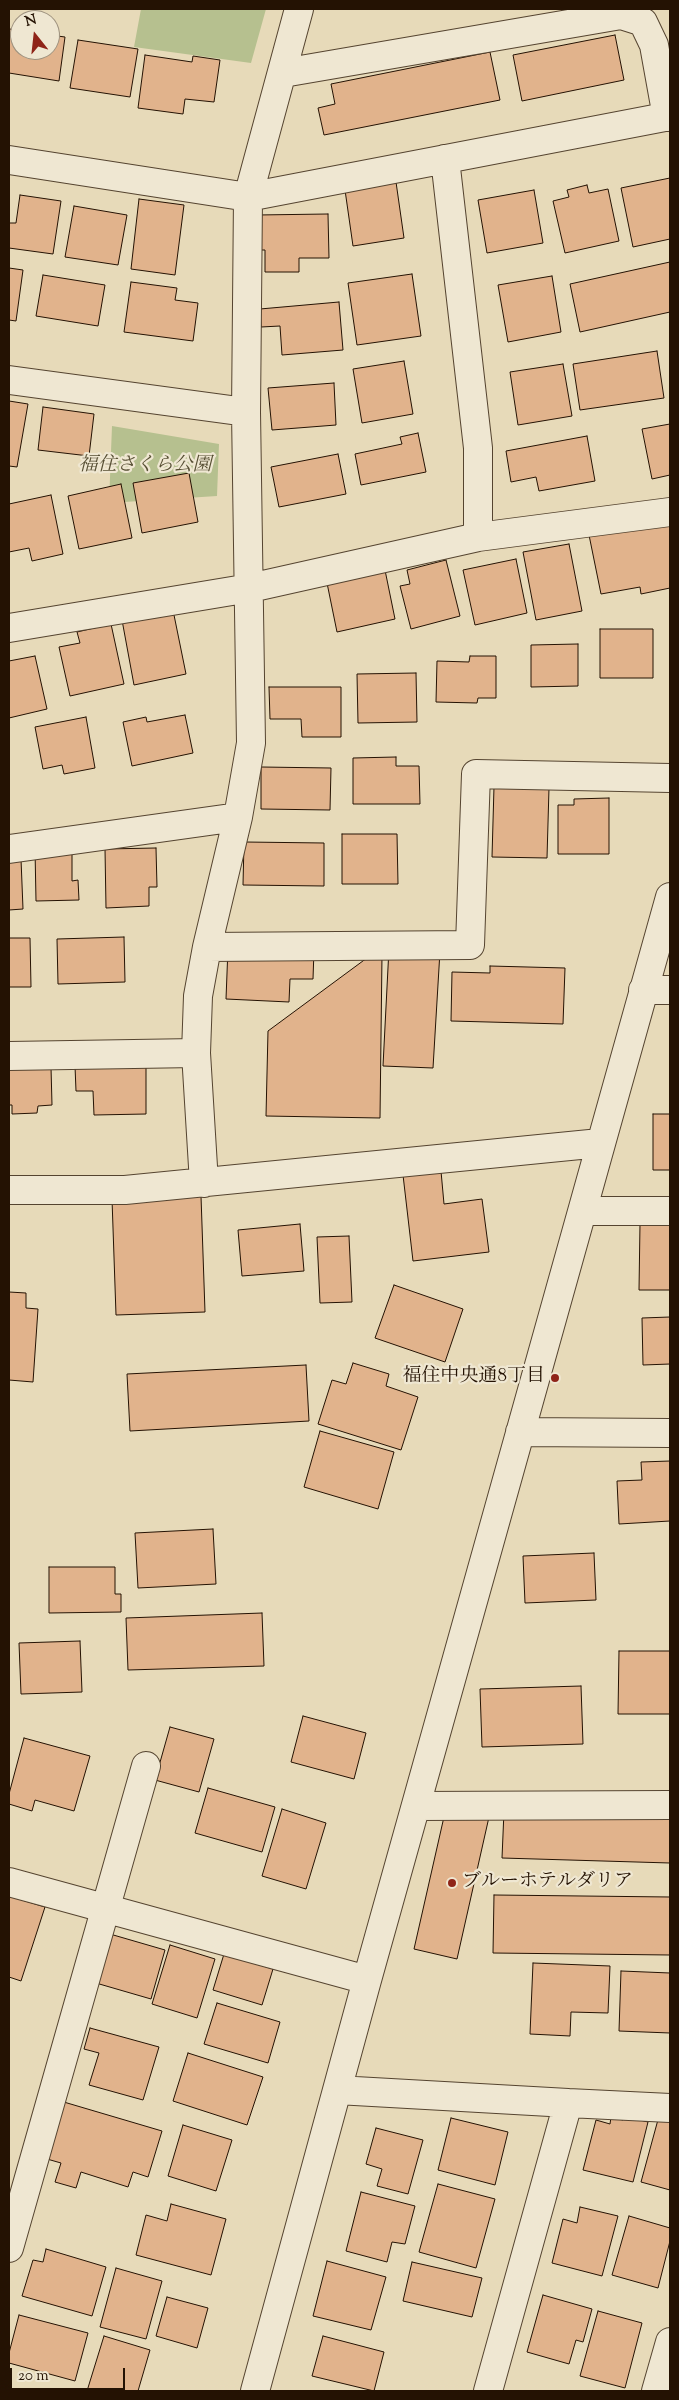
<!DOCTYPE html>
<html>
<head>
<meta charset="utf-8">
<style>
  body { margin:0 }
  #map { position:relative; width:679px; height:2400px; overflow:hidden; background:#e7dab9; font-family:"Sorts Mill Goudy",serif }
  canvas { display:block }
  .frame { position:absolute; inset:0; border:10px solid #241203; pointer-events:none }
  .north { position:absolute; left:10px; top:10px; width:50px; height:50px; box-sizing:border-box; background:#efe7d2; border:1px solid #9e927f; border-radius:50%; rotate:344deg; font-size:14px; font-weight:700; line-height:20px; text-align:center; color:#241203 }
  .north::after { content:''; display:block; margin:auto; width:18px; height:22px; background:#8f2418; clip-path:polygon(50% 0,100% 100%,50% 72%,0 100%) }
  .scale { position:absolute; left:10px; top:2368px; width:115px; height:22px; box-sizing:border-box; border:2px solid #241203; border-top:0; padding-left:6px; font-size:15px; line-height:18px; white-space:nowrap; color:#241203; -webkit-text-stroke:4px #efe7d2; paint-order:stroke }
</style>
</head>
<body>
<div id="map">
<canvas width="679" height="2400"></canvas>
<div class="frame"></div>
<div class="north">N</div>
<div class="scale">20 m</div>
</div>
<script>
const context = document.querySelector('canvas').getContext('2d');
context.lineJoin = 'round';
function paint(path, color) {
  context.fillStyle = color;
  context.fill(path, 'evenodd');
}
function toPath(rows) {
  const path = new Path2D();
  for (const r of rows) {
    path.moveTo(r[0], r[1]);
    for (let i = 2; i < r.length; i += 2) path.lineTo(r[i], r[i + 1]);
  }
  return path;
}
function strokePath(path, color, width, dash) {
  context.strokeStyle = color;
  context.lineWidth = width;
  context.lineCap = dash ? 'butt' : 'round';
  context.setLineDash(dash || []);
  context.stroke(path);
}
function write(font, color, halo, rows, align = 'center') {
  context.font = font + ' "Sorts Mill Goudy","Noto Serif JP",serif';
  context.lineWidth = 4.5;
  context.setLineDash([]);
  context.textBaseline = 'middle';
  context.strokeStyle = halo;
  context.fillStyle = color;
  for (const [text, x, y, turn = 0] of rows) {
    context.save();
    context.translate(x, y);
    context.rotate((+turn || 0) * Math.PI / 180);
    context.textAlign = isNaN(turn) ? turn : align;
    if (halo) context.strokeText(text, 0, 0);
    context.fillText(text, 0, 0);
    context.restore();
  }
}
paint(toPath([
  [141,9,266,9,251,63,134,47],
  [112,426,219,444,217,496,109,503]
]), '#b6c08f');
const building = toPath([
  [9,29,20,30,20,50,50,50,50,35,65,37,59,81,9,73,9,29],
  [615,35,624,80,522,101,513,55,615,35],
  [78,40,138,49,130,97,70,88,78,40],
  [490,52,500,100,324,135,318,108,335,104,331,84,490,52],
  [145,55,192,62,193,56,220,60,214,102,185,99,183,114,138,108,145,55],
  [670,178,670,239,633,247,621,188,670,178],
  [396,182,404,238,353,246,345,190,396,182],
  [587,185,589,193,608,189,619,241,565,253,553,201,569,197,567,190,587,185],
  [534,190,543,243,487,253,478,200,534,190],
  [20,195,61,201,53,254,9,248,9,223,16,223,20,195],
  [139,199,184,205,175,275,131,269,139,199],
  [74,206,127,215,118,265,65,257,74,206],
  [328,214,329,258,299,258,299,272,265,272,265,250,257,250,257,215,328,214],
  [670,262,670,312,580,332,570,284,670,262],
  [9,268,23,270,16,321,9,320,9,268],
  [412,274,421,336,357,345,348,283,412,274],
  [43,275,105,285,98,326,36,316,43,275],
  [552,276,561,332,508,342,498,285,552,276],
  [131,282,177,288,175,300,198,303,193,341,124,332,131,282],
  [339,302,343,350,282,355,280,326,261,327,260,309,339,302],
  [657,351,664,398,580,410,573,364,657,351],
  [404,361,413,414,362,423,353,369,404,361],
  [563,364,572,416,518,425,510,372,563,364],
  [334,383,336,425,272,430,268,388,334,383],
  [9,401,28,404,17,467,9,466,9,401],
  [43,407,94,414,89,456,38,450,43,407],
  [670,424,670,475,652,479,642,429,670,424],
  [418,433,426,472,361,485,355,454,402,444,400,437,418,433],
  [587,436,595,481,539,491,536,477,511,482,506,451,587,436],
  [338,454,346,494,279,507,271,467,338,454],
  [189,473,198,522,142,533,133,483,189,473],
  [121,484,132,538,79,549,68,496,121,484],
  [51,495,63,554,32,561,29,548,9,552,9,504,51,495],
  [670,519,670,588,641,594,640,587,601,594,589,535,670,519],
  [569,544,582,611,536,620,523,552,569,544],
  [516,559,527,613,475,625,463,570,516,559],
  [446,560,460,616,411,629,400,586,410,584,407,570,446,560],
  [385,570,395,619,337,632,327,583,385,570],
  [173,610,186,674,134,685,122,620,173,610],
  [111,624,124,684,70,696,59,647,80,643,77,632,111,624],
  [600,629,653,629,653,678,600,678,600,629],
  [578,644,578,686,531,687,531,645,578,644],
  [35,656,47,709,9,718,9,661,35,656],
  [470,656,496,656,496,698,478,698,477,703,436,702,437,661,469,662,470,656],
  [416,673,417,722,358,723,357,674,416,673],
  [269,687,341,687,341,737,302,737,301,719,270,719,269,687],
  [185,715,193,753,132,766,123,722,146,717,147,722,185,715],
  [86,717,95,768,64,774,62,765,43,769,35,727,86,717],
  [396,757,396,766,419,766,420,804,353,804,353,758,396,757],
  [261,767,331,768,330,810,261,809,261,767],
  [494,787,549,788,547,858,492,857,494,787],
  [609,798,609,854,558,854,558,805,574,805,574,799,609,798],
  [342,834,397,834,398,884,342,884,342,834],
  [244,842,324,843,324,886,243,885,244,842],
  [72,847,72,881,78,880,79,900,36,901,35,849,72,847],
  [156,848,157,887,149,887,149,906,106,908,105,849,156,848],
  [9,859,21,859,23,909,9,910,9,859],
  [124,937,125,982,58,984,57,939,124,937],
  [9,938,30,938,31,987,9,987,9,938],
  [228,948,314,950,313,979,290,979,289,1002,226,999,228,948],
  [389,948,440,951,433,1068,383,1066,389,948],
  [371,955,382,955,380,1118,266,1116,268,1031,371,955],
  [490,966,565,968,563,1024,451,1021,452,972,490,973,490,966],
  [146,1065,146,1114,94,1115,93,1091,76,1091,75,1066,146,1065],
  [51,1067,52,1105,38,1106,37,1113,12,1114,12,1105,9,1105,9,1068,51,1067],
  [653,1114,670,1114,670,1170,653,1170,653,1114],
  [441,1171,444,1204,482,1199,489,1252,413,1261,403,1175,441,1171],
  [201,1196,205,1312,116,1315,112,1199,201,1196],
  [300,1224,304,1271,242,1276,238,1230,300,1224],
  [640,1224,670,1224,670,1290,639,1290,640,1224],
  [349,1236,352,1302,320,1303,317,1237,349,1236],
  [394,1285,463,1309,445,1362,375,1338,394,1285],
  [9,1292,26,1293,26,1308,38,1309,33,1382,9,1380,9,1292],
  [670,1317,670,1364,643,1365,642,1318,670,1317],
  [353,1363,389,1374,386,1386,418,1397,401,1450,318,1424,332,1380,346,1384,353,1363],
  [306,1365,309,1421,130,1431,127,1374,306,1365],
  [320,1431,394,1452,378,1509,304,1487,320,1431],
  [670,1461,670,1521,619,1524,617,1481,642,1480,641,1462,670,1461],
  [213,1529,216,1584,138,1588,135,1533,213,1529],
  [594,1553,596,1600,525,1603,523,1556,594,1553],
  [49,1567,115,1567,115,1594,121,1594,121,1612,49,1613,49,1567],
  [262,1613,264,1666,128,1670,126,1618,262,1613],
  [80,1641,82,1692,21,1694,19,1643,80,1641],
  [619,1651,670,1651,670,1714,618,1714,619,1651],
  [581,1686,583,1744,482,1747,480,1689,581,1686],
  [303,1716,366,1733,354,1779,291,1762,303,1716],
  [170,1727,214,1739,199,1792,155,1780,170,1727],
  [24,1738,90,1756,74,1811,35,1800,32,1811,9,1804,9,1794,24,1738],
  [208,1788,275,1807,262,1852,195,1833,208,1788],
  [446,1808,489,1817,457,1959,414,1949,446,1808],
  [282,1809,326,1823,306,1889,262,1876,282,1809],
  [504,1811,670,1815,670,1863,502,1858,504,1811],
  [494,1895,670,1897,670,1955,493,1953,494,1895],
  [9,1896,45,1907,21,1981,9,1977,9,1896],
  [103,1932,165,1950,151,1999,89,1981,103,1932],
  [170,1945,215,1959,197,2018,152,2004,170,1945],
  [224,1954,273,1969,262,2005,213,1990,224,1954],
  [533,1963,610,1966,608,2013,571,2012,570,2036,530,2034,533,1963],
  [621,1971,670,1973,670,2033,619,2031,621,1971],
  [217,2003,280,2022,268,2063,204,2044,217,2003],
  [90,2028,159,2047,143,2100,89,2085,99,2053,84,2049,90,2028],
  [188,2053,263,2077,247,2125,173,2101,188,2053],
  [57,2100,162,2131,148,2177,133,2172,128,2187,81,2172,76,2188,55,2182,61,2163,40,2157,57,2100],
  [625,2116,648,2122,633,2182,583,2170,596,2120,610,2124,611,2117,623,2120,625,2116],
  [659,2116,670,2119,670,2190,641,2182,659,2116],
  [451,2118,508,2132,495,2185,438,2170,451,2118],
  [183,2125,232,2140,216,2191,168,2176,183,2125],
  [376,2128,423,2140,408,2194,377,2186,382,2169,366,2164,376,2128],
  [438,2184,495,2199,476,2268,419,2252,438,2184],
  [361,2192,415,2206,405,2244,392,2242,387,2262,346,2251,361,2192],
  [171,2204,226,2219,211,2275,136,2255,146,2215,167,2221,171,2204],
  [580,2207,618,2216,602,2276,552,2263,563,2219,577,2223,580,2207],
  [629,2216,670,2228,670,2241,658,2288,612,2275,629,2216],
  [46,2249,106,2267,92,2316,22,2296,33,2260,43,2262,46,2249],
  [327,2261,386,2277,371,2330,313,2316,327,2261],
  [412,2262,482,2278,472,2317,403,2301,412,2262],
  [116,2268,162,2281,146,2339,100,2327,116,2268],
  [543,2295,592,2309,583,2342,576,2340,569,2364,527,2352,543,2295],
  [167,2297,208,2308,197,2348,156,2336,167,2297],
  [598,2311,642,2323,625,2388,580,2376,598,2311],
  [19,2315,88,2333,75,2381,9,2363,9,2353,19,2315],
  [104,2336,150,2350,138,2391,87,2391,104,2336],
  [323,2336,384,2352,374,2391,312,2376,323,2336]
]);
paint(building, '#e1b38c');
strokePath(building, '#241203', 1);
const minor = toPath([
  [283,73,621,15,643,22,654,45,667,117],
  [445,159,478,448,478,537],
  [9,160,248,197,670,116],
  [9,380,246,412],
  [9,628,250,588,478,537,670,512],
  [9,849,238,817],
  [207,947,470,945,476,774,670,778],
  [643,990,670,990],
  [9,1056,196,1053],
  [204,1183,196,1053,198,996,207,947,238,817,251,743,246,412,248,197,299,9],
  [9,1190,125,1190,600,1143],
  [583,1211,670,1211],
  [520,1432,670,1433],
  [416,1806,670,1805],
  [9,1882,367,1980],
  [337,2090,568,2103,488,2391],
  [568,2103,670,2108],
  [9,2248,146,1766],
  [255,2391,367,1980,670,897],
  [656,2391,670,2342]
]);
strokePath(minor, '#554430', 30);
strokePath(minor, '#efe7d2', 28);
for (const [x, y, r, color] of [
  [555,1378,5,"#8f2418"],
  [452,1883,5,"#8f2418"]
]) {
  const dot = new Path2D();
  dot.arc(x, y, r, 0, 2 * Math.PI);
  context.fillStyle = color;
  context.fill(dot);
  strokePath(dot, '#efe7d2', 2);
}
write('italic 19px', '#574f34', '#efe7d2', [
  ["福住さくら公園",145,467]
]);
write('19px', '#241203', '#efe7d2', [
  ["福住中央通8丁目",545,1378],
  ["ブルーホテルダリア",462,1883,"left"]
], 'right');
</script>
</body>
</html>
